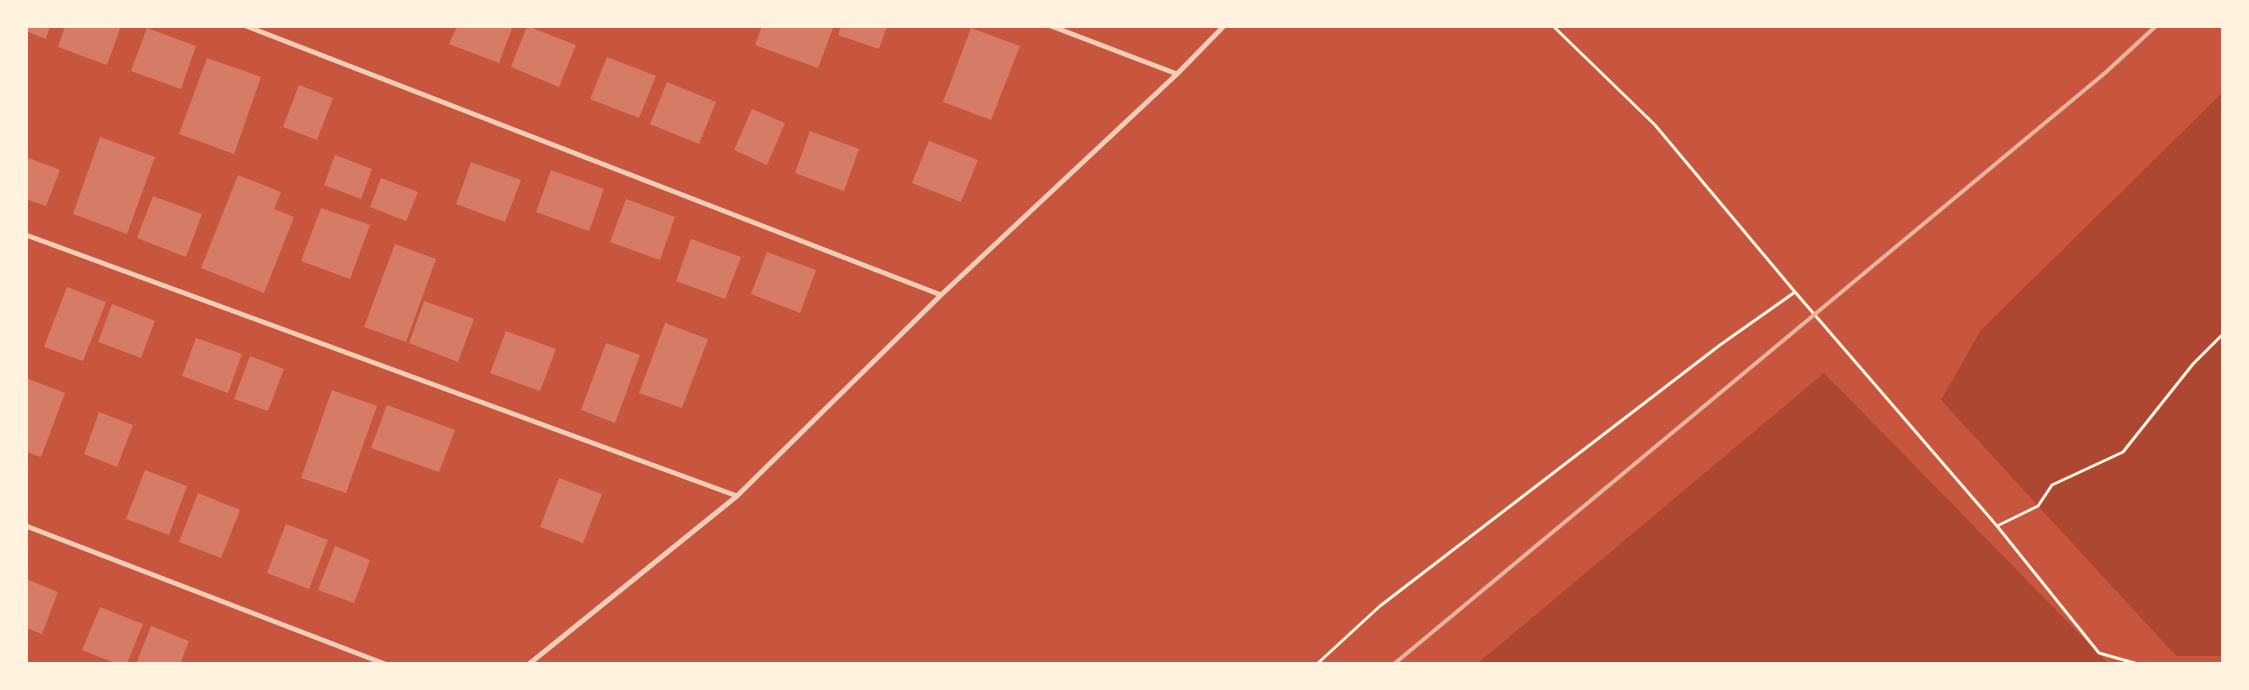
<!DOCTYPE html>
<html>
<head>
<meta charset="utf-8">
<style>
  body { margin:0 }
  #map { position:relative; width:2249px; height:690px; overflow:hidden; background:#c8553d; font-family:Mulish,sans-serif }
  canvas { display:block }
  .frame { position:absolute; inset:0; border:28px solid #fff3e0; pointer-events:none }
</style>
</head>
<body>
<div id="map">
<canvas width="2249" height="690"></canvas>
<div class="frame"></div>
</div>
<script>
const context = document.querySelector('canvas').getContext('2d');
context.lineJoin = 'round';
function paint(path, color) {
  context.fillStyle = color;
  context.fill(path, 'evenodd');
}
function toPath(rows) {
  const path = new Path2D();
  for (const r of rows) {
    path.moveTo(r[0], r[1]);
    for (let i = 2; i < r.length; i += 2) path.lineTo(r[i], r[i + 1]);
  }
  return path;
}
function strokePath(path, color, width, dash) {
  context.strokeStyle = color;
  context.lineWidth = width;
  context.lineCap = dash ? 'butt' : 'round';
  context.setLineDash(dash || []);
  context.stroke(path);
}
paint(toPath([
  [2223,92,2223,656,2176,656,1941,400,1981,330],
  [1824,373,2109,664,1477,664]
]), '#ae4732');
paint(toPath([
  [26,26,50,26,46,39,26,31],
  [65,26,121,26,107,65,58,47],
  [457,26,513,26,499,63,449,44],
  [527,26,576,45,559,87,511,67],
  [762,26,830,26,833,28,818,68,755,45],
  [841,26,887,26,879,49,838,35],
  [147,28,196,46,181,89,131,71],
  [971,28,1020,46,991,120,943,102],
  [607,57,656,76,639,118,590,99],
  [207,58,261,77,234,154,179,134],
  [667,82,716,102,699,144,650,124],
  [299,85,333,98,317,140,283,127],
  [752,109,785,123,767,165,734,150],
  [810,131,859,149,844,191,795,173],
  [100,137,155,157,127,234,73,214],
  [929,141,978,160,961,202,912,183],
  [335,155,372,169,361,199,324,185],
  [26,157,60,170,46,206,26,199],
  [471,162,521,180,505,222,456,204],
  [551,170,604,189,589,231,536,212],
  [238,175,281,192,274,209,294,217,264,293,201,268],
  [381,178,418,192,406,221,370,207],
  [153,196,202,214,186,257,137,238],
  [626,199,675,217,660,260,610,242],
  [321,208,370,225,350,279,301,261],
  [691,239,741,257,725,299,676,281],
  [395,244,436,259,406,342,364,327],
  [767,252,816,270,800,313,751,294],
  [67,287,106,302,83,361,44,347],
  [424,301,474,319,458,362,409,343],
  [112,304,155,321,141,358,98,342],
  [665,323,708,339,682,408,639,393],
  [506,331,556,349,540,391,490,373],
  [196,338,242,354,228,393,182,376],
  [606,343,640,355,615,423,581,410],
  [250,356,284,369,268,411,234,399],
  [26,378,65,393,41,457,26,452],
  [332,390,377,406,346,493,301,478],
  [387,405,455,430,439,472,371,448],
  [99,412,133,425,117,467,84,454],
  [145,470,187,486,169,535,126,519],
  [559,478,602,494,583,543,540,527],
  [198,493,240,510,221,558,179,542],
  [286,524,328,540,309,589,267,573],
  [335,546,370,560,354,603,318,590],
  [26,579,58,592,42,634,26,628],
  [100,607,143,624,127,664,117,664,82,650],
  [151,626,189,641,180,664,136,664]
]), '#d67c66');
strokePath(toPath([
  [1553,26,1655,125,1795,292,1997,526,2099,653,2138,664],
  [1997,526,2038,506,2052,485,2123,452,2193,364,2223,334],
  [1317,664,1380,606,1720,345,1795,292]
]), '#fff3e0', 3);
strokePath(toPath([
  [246,26,941,295],
  [1051,26,1177,74],
  [26,235,737,496],
  [26,526,385,664],
  [529,664,737,496,941,295,1177,74,1224,26]
]), '#f1ccb7', 5);
strokePath(toPath([
  [1394,664,2105,73,2156,26]
]), '#e9b49f', 4);
</script>
</body>
</html>
